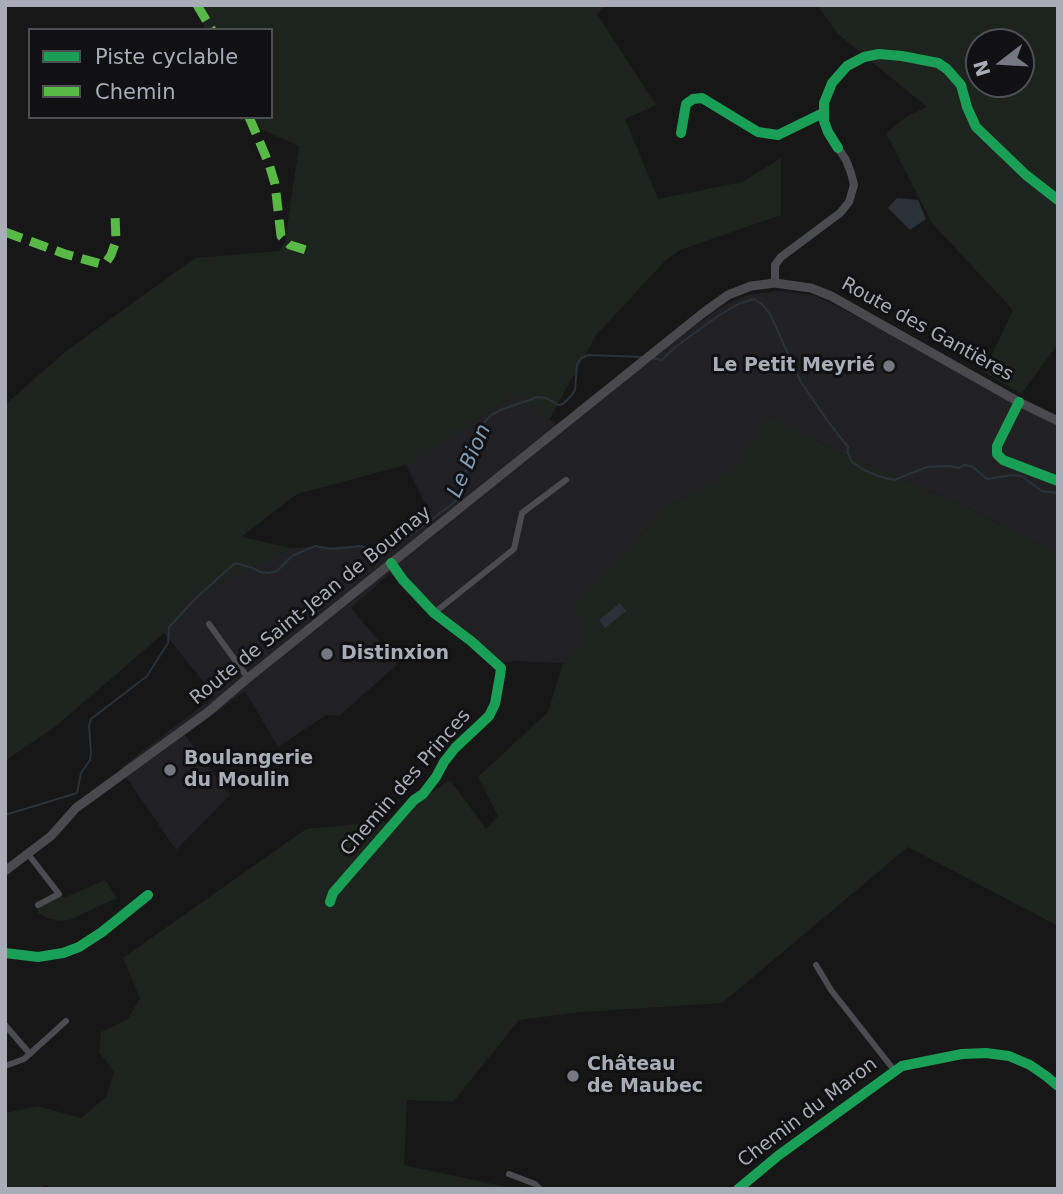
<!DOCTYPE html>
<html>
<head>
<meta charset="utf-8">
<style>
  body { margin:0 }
  #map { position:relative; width:1063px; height:1194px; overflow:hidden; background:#171717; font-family:"DejaVu Sans",sans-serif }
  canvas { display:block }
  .frame { position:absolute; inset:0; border:7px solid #a8adb8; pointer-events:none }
  .legend { position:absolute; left:28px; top:28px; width:245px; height:91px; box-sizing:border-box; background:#111113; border:2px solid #4d4f55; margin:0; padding:9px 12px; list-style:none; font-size:21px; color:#a8adb8 }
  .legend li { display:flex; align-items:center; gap:14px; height:35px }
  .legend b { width:35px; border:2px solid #4d4f55 }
  .north { position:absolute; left:965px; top:28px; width:70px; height:70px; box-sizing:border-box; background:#111113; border:2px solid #4d4f55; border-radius:50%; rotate:253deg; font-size:19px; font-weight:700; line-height:28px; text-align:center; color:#a8adb8 }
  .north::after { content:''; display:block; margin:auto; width:24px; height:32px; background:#757880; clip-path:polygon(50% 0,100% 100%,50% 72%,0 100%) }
</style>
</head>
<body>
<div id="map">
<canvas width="1063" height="1194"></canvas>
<div class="frame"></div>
<ul class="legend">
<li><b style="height:9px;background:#1a9f57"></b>Piste cyclable</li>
<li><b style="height:9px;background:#58b947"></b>Chemin</li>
</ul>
<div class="north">N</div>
</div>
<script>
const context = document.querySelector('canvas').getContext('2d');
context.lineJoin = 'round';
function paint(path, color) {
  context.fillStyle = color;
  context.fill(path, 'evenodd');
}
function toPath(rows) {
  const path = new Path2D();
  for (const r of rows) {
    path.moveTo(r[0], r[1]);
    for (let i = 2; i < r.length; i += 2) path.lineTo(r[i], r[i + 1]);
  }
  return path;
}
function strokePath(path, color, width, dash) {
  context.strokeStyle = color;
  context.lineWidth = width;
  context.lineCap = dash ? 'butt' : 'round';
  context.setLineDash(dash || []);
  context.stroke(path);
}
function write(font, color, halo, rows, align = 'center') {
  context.font = font + ' "DejaVu Sans",sans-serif';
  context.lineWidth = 6;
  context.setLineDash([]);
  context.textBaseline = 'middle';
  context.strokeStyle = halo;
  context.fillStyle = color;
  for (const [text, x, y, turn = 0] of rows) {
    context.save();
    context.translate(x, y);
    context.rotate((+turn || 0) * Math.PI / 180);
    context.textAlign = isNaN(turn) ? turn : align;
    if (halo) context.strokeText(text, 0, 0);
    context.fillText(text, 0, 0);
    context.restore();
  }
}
paint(toPath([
  [778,291,814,295,898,337,1009,401,1058,425,1058,555,965,506,836,451,770,415,734,470,662,510,636,541,584,641,563,663,514,661,498,663,439,620,390,573,351,608,398,664,339,716,326,715,278,747,245,691,185,735,230,795,176,850,120,768,215,696,164,633,191,598,292,548,384,545,430,513,406,465,517,394,557,425,648,363,697,324,723,306,747,295]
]), '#212123');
paint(toPath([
  [204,5,606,5,597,14,656,105,625,119,658,199,742,182,781,158,781,215,680,250,666,260,596,335,549,420,517,394,406,465,297,494,241,537,292,548,191,598,164,633,56,726,5,761,5,405,65,352,195,258,279,251,285,242,299,146,233,117,271,117,271,30,204,30],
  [817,5,1058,5,1058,344,1021,394,984,372,1013,310,932,223,886,133,906,117,927,107,838,34],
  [979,42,1021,42,1021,84,979,84],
  [770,415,836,451,965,506,1058,555,1058,926,908,847,722,1003,582,1012,519,1020,453,1102,407,1100,404,1165,516,1189,52,1189,46,1185,36,1189,5,1189,5,1113,38,1106,81,1118,106,1097,114,1072,99,1052,101,1032,128,1019,140,998,123,958,306,829,390,821,450,780,486,829,498,816,478,777,548,712,563,663,584,641,577,599,636,541,662,510,734,470],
  [105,880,117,898,69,920,59,921,47,918,38,913,37,908,62,895,64,898]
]), '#1d241e');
paint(toPath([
  [897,198,918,200,926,219,910,230,888,208],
  [620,603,626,611,605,628,599,620]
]), '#2a3239');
strokePath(toPath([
  [652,358,662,360,674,348,718,316,738,304,754,299,762,304,770,314,801,382,829,423,848,447,848,453,852,462,864,470,878,476,894,480,927,467,949,466,958,468,965,465,973,467,987,479,1012,475,1021,476,1042,491,1058,493],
  [5,815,77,793,81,773,90,760,91,753,89,726,91,719,147,676,168,643,169,627,196,598,235,563,253,568,260,572,268,573,277,571,292,556,315,546,332,549,360,546,377,551,392,549,456,501,460,486,484,423,491,415,503,409,538,397,546,398,558,405,563,404,572,395,575,390,577,364,581,358,589,355,643,357]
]), '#2a3239', 2);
strokePath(toPath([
  [681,133,686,104,693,99,702,98,758,132,778,135,823,113],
  [1019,402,997,446,997,454,1003,460,1058,481],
  [434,613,514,549,522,513,566,480],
  [209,624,248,678],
  [28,854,59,894,38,905],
  [330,902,333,893,414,800,423,794,436,777,444,762,455,748,489,716,495,704,500,676,501,668,471,641,434,613,403,580,391,563],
  [5,953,38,957,63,953,79,947,102,932,148,895],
  [816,965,831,990,894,1070],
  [5,1025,30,1054],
  [5,1066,24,1059,66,1021],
  [509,1174,535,1184,540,1189],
  [738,1189,779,1155,902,1066,962,1054,986,1053,1009,1056,1030,1065,1046,1076,1058,1086]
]), '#4b4c50', 6);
strokePath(toPath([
  [775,283,775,265,781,257,840,213,849,202,854,185,851,173,846,160,828,132,824,121,824,103,832,83,837,76,847,66,864,57,879,54,902,56,938,63,947,69,961,85,967,107,976,127,1026,175,1058,200]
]), '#4b4c50', 8);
strokePath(toPath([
  [5,871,51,836,76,808,208,712,248,678,703,313,728,295,751,286,775,283,811,288,831,296,1019,402,1058,421]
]), '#4a4a4e', 9);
strokePath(toPath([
  [197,5,212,30],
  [249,117,269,164,275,184,281,236,290,245,306,250],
  [5,232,65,254,101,264,107,261,111,255,116,241,115,214]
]), '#58b947', 9, [18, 9]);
strokePath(toPath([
  [681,133,686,104,693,99,702,98,758,132,778,135,823,113],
  [838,148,828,132,824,121,824,103,832,83,847,66,864,57,879,54,902,56,938,63,947,69,961,85,967,107,976,127,1026,175,1058,200],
  [1019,402,997,446,997,454,1003,460,1058,481],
  [330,902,333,893,414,800,423,794,436,777,444,762,455,748,489,716,495,704,500,676,501,668,471,641,434,613,403,580,391,563],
  [5,953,38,957,63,953,79,947,102,932,148,895],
  [738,1189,779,1155,902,1066,962,1054,986,1053,1009,1056,1030,1065,1046,1076,1058,1086]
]), '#1a9f57', 10);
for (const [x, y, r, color] of [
  [889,366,7,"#757880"],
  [327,654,7,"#757880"],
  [170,770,7,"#757880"],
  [573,1076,7,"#757880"]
]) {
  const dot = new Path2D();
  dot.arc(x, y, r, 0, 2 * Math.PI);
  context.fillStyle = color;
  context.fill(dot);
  strokePath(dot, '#111113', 2.5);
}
write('19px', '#a8adb8', '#111113', [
  ["Route des Gantières",927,330,29],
  ["Route de Saint-Jean de Bournay",311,606,-39],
  ["Chemin des Princes",406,783,-49],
  ["Chemin du Maron",808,1113,-37]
]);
write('bold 19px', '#a8adb8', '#111113', [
  ["Le Petit Meyrié",875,366,"right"],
  ["Distinxion",341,654],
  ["Boulangerie",184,759],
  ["du Moulin",184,781],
  ["Château",587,1065],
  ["de Maubec",587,1087]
], 'left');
write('italic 21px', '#7f9bb3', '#111113', [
  ["Le Bion",470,461,-66]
]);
</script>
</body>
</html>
